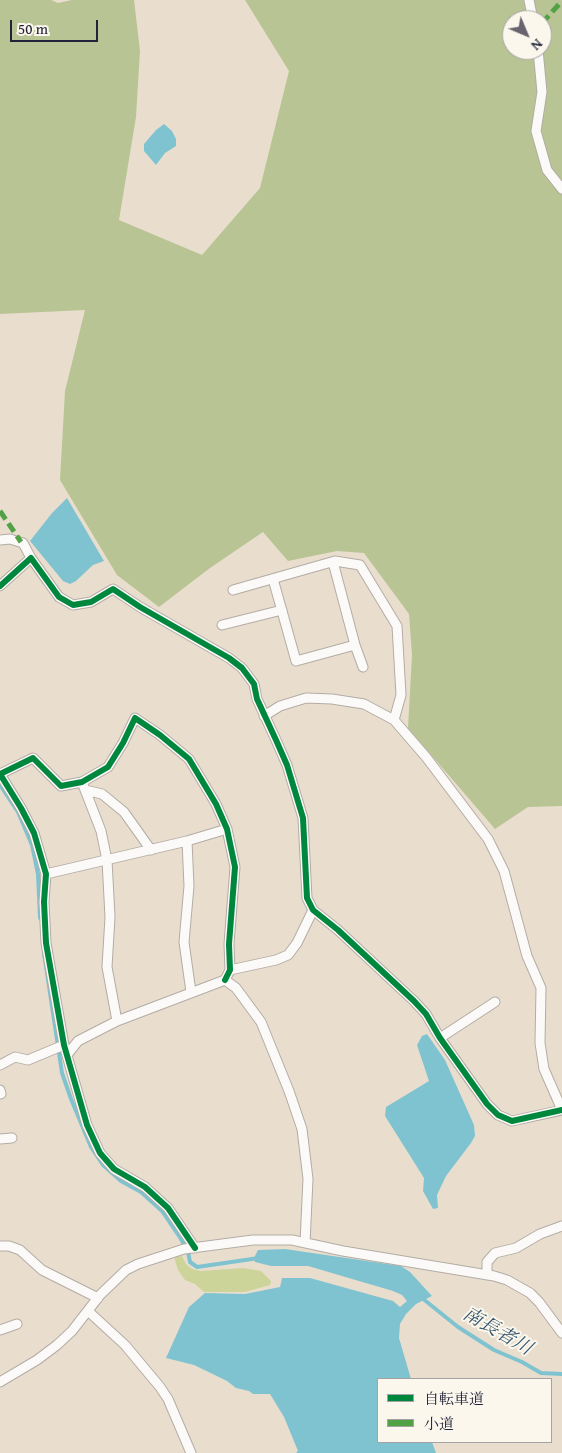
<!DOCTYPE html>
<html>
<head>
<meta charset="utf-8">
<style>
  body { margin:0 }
  #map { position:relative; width:562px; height:1453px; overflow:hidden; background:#e9dece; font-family:"Gentium Book Plus","Noto Serif JP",serif }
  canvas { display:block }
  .legend { position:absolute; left:377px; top:1378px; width:175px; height:65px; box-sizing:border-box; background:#fbf7ec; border:1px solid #a4a2a5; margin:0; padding:6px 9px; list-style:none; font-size:15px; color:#22223b }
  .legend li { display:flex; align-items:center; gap:10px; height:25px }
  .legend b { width:25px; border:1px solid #a4a2a5 }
  .north { position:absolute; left:502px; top:10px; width:50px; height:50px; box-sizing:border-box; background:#fbf7ec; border:1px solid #a4a2a5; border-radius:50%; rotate:135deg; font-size:14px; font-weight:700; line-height:20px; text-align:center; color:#22223b }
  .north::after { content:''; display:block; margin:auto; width:18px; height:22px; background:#68646e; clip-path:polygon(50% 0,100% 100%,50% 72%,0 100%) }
  .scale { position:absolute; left:10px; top:20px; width:88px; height:22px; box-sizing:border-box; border:2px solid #22223b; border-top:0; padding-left:6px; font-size:15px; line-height:18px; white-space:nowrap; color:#22223b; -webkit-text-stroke:4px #fbf7ec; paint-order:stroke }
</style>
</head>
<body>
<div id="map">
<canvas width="562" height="1453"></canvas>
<ul class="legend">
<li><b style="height:6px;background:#00873e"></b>自転車道</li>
<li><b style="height:6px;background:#50a245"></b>小道</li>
</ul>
<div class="north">N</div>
<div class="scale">50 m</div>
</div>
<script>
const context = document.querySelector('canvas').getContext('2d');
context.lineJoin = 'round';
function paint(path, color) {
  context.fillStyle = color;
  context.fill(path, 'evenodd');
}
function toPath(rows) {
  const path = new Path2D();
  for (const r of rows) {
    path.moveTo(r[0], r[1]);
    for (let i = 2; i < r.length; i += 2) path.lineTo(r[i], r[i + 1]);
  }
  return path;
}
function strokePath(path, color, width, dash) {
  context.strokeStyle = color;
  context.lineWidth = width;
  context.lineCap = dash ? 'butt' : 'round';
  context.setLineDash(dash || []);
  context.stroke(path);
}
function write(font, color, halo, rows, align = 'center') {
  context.font = font + ' "Gentium Book Plus","Noto Serif JP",serif';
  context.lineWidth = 4;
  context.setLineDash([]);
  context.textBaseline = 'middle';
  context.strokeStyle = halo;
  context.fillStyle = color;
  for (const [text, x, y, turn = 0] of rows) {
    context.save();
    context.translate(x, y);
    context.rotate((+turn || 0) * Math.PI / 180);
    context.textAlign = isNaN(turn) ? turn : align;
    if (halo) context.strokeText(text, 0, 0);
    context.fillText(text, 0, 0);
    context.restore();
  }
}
paint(toPath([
  [182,1256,186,1264,192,1269,201,1271,243,1268,261,1271,271,1281,270,1285,245,1292,204,1292,195,1284,185,1280,178,1270,174,1257]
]), '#ccd49a');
paint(toPath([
  [0,0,51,0,58,3,72,0,134,0,140,51,136,117,119,220,202,255,260,188,289,71,245,0,562,0,562,806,528,807,495,829,408,728,412,655,409,614,364,553,337,551,288,561,263,532,210,568,159,607,117,575,60,480,65,391,85,310,0,314],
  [512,20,542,20,542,50,512,50]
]), '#b8c493');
paint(toPath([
  [164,124,172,131,176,139,176,146,165,153,156,165,144,151,144,144,156,130],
  [67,498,104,561,93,565,76,581,70,584,63,581,30,541,52,513],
  [427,1034,445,1060,474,1125,475,1136,471,1143,446,1176,437,1195,438,1208,433,1209,423,1191,424,1178,385,1116,386,1107,429,1081,417,1045,422,1036],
  [285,1249,401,1266,410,1272,432,1296,416,1304,406,1314,400,1324,399,1338,411,1379,378,1379,378,1442,432,1442,436,1453,296,1453,298,1451,284,1417,270,1394,253,1394,249,1391,236,1388,227,1381,194,1365,166,1358,189,1307,205,1293,245,1294,280,1287,282,1278,310,1278,393,1301,400,1307,407,1301,402,1295,393,1291,308,1266,271,1266,255,1262,254,1258,258,1250]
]), '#80c3d0');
strokePath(toPath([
  [0,785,18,812,32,845,38,874,40,918],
  [44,953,62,1073,71,1099,91,1147,103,1165,121,1181,141,1192,162,1211,181,1239,188,1252,190,1262,197,1267,259,1258],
  [422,1298,458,1327,494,1350,522,1362,541,1373,562,1374]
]), '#80c3d0', 4);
const street = toPath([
  [529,0,533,20],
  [538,50,542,92,536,131,547,170,562,189],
  [0,540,10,539,23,543,31,558],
  [273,579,296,661,355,645,333,562],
  [0,586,31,558,59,597,73,605,91,602,113,589,140,607,229,658,242,668,254,684,257,699,276,740,287,765,303,818,307,898,313,910,338,930,414,1001,426,1014,440,1038,487,1104,498,1115,512,1121,562,1110],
  [233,590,335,561,360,565,397,626,401,695,394,720],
  [222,625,282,610],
  [355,645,363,667],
  [264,716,280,706,306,698,332,699,364,704,394,720,426,757,488,839,504,871,527,956,541,988,540,1043,544,1069,562,1110],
  [82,782,101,831,107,860,110,917,107,967,117,1021],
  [85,790,102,794,124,812,151,850],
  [187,841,189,886,184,942,191,992],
  [46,874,187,841,227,829],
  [230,970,276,960,288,955,297,943,313,910],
  [440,1038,495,1002],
  [67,1055,78,1041,117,1021,225,980,236,988,261,1022,289,1091,302,1129,308,1179,305,1243],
  [0,1065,15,1057,28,1060,64,1045],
  [0,1090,1,1094,0,1094],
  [0,1139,12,1138],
  [0,1246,9,1246,20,1250,42,1270,98,1298],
  [195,1248,168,1208,145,1187,114,1169,100,1153,87,1125,64,1045,46,943,44,902,46,874,34,833,21,808,0,774,33,758,61,786,82,782,108,767,123,743,135,718,160,735,189,759,216,804,227,829,235,867,229,944,230,970,225,980],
  [487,1275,487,1262,495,1253,516,1248,540,1234,562,1226],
  [88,1311,125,1345,160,1387,168,1399,191,1453],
  [0,1330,17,1324],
  [0,1382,37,1360,57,1345,72,1331,100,1295,126,1270,138,1264,184,1249,253,1240,292,1240,343,1251,494,1276,507,1280,530,1293,539,1302,562,1333]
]);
strokePath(street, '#b3aca5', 11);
strokePath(street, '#fcfaf8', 9);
strokePath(toPath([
  [542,23,562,1],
  [0,511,21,542]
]), '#50a245', 5, [10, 5]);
strokePath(toPath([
  [0,586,31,558,59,597,73,605,91,602,113,589,140,607,229,658,242,668,254,684,257,699,276,740,287,765,303,818,307,898,313,910,338,930,414,1001,426,1014,440,1038,487,1104,498,1115,512,1121,562,1110],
  [195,1248,168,1208,145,1187,114,1169,100,1153,87,1125,64,1045,46,943,44,902,46,874,34,833,21,808,0,774,33,758,61,786,82,782,108,767,123,743,135,718,160,735,189,759,216,804,227,829,235,867,229,944,230,970,225,980]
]), '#00873e', 6);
write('italic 19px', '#335670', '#fbf7ec', [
  ["南長者川",497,1332,30]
]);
</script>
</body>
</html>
